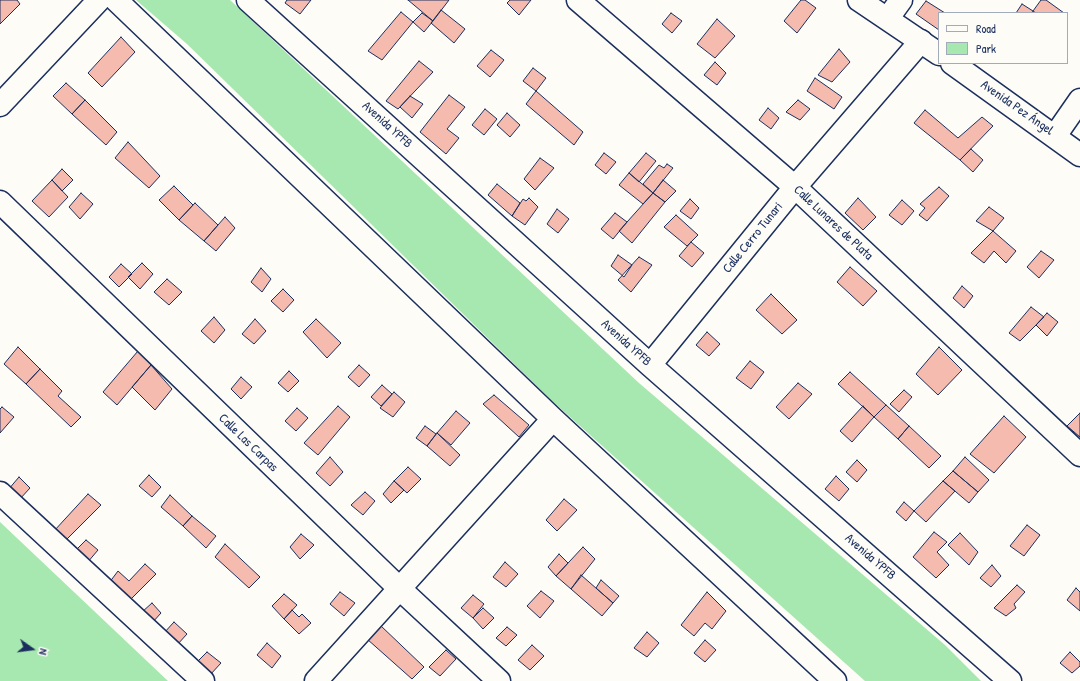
<!DOCTYPE html>
<html>
<head>
<meta charset="utf-8">
<style>
  body { margin:0 }
  #map { position:relative; width:1080px; height:681px; overflow:hidden; background:#fdfcf7; font-family:"Patrick Hand",sans-serif }
  canvas { display:block }
  .legend { position:absolute; left:938px; top:12px; width:130px; height:52px; box-sizing:border-box; background:#fdfcf7; border:1px solid #a3aaba; margin:0; padding:5px 7px; list-style:none; font-size:12px; color:#1b2f5e }
  .legend li { display:flex; align-items:center; gap:8px; height:20px }
  .legend b { width:20px; border:1px solid #a3aaba }
  .north { position:absolute; left:12px; top:629px; width:40px; height:40px; -webkit-text-stroke:3px #fdfcf7; paint-order:stroke; rotate:104deg; font-size:11px; font-weight:700; line-height:16px; text-align:center; color:#1b2f5e }
  .north::after { content:''; display:block; margin:auto; width:14px; height:18px; background:#1b2f5e; clip-path:polygon(50% 0,100% 100%,50% 72%,0 100%) }
</style>
</head>
<body>
<div id="map">
<canvas width="1080" height="681"></canvas>
<ul class="legend">
<li><b style="height:5px;background:#fdfcf7"></b>Road</li>
<li><b style="height:11px;background:#a7e8b0"></b>Park</li>
</ul>
<div class="north">N</div>
</div>
<script>
const context = document.querySelector('canvas').getContext('2d');
context.lineJoin = 'round';
function paint(path, color) {
  context.fillStyle = color;
  context.fill(path, 'evenodd');
}
function toPath(rows) {
  const path = new Path2D();
  for (const r of rows) {
    path.moveTo(r[0], r[1]);
    for (let i = 2; i < r.length; i += 2) path.lineTo(r[i], r[i + 1]);
  }
  return path;
}
function strokePath(path, color, width, dash) {
  context.strokeStyle = color;
  context.lineWidth = width;
  context.lineCap = dash ? 'butt' : 'round';
  context.setLineDash(dash || []);
  context.stroke(path);
}
function write(font, color, halo, rows, align = 'center') {
  context.font = font + ' "Patrick Hand",sans-serif';
  context.lineWidth = 3;
  context.setLineDash([]);
  context.textBaseline = 'middle';
  context.strokeStyle = halo;
  context.fillStyle = color;
  for (const [text, x, y, turn = 0] of rows) {
    context.save();
    context.translate(x, y);
    context.rotate((+turn || 0) * Math.PI / 180);
    context.textAlign = isNaN(turn) ? turn : align;
    if (halo) context.strokeText(text, 0, 0);
    context.fillText(text, 0, 0);
    context.restore();
  }
}
paint(toPath([
  [136,0,230,0,639,383,945,645,981,681,865,681,551,400,187,44],
  [0,522,168,681,0,681]
]), '#a7e8b0');
const building = toPath([
  [0,0,17,0,20,4,0,24,0,0],
  [287,0,311,0,300,14,285,3,287,0],
  [408,0,449,0,433,21,408,0],
  [510,0,531,0,519,15,507,3,510,0],
  [801,0,805,0,816,8,797,33,784,21,801,0],
  [1041,0,1046,0,1064,13,1036,13,1033,11,1041,0],
  [926,1,945,13,939,13,939,30,916,14,926,1],
  [1022,4,1033,11,1032,13,1016,13,1022,4],
  [441,10,465,29,454,43,431,23,441,10],
  [401,12,413,22,382,60,368,51,401,12],
  [422,13,433,21,424,32,413,22,422,13],
  [671,13,682,21,672,33,662,24,671,13],
  [717,19,735,36,715,58,697,44,717,19],
  [121,37,135,52,102,87,88,73,121,37],
  [839,49,850,62,832,82,818,75,839,49],
  [491,50,504,60,490,77,477,66,491,50],
  [419,61,433,72,398,109,386,101,419,61],
  [715,62,726,73,717,85,704,75,715,62],
  [533,68,546,78,536,91,523,81,533,68],
  [815,78,842,97,834,109,807,91,815,78],
  [66,83,85,100,72,114,53,96,66,83],
  [536,91,583,132,574,145,526,104,536,91],
  [449,95,465,107,447,129,459,138,446,154,420,132,449,95],
  [410,96,423,104,412,118,400,107,410,96],
  [85,100,117,132,106,145,72,114,85,100],
  [798,100,810,109,800,120,786,112,798,100],
  [768,108,779,118,771,129,759,120,768,108],
  [485,109,497,119,484,135,472,125,485,109],
  [925,110,958,138,982,117,993,126,960,160,914,123,925,110],
  [507,113,520,125,510,137,497,125,507,113],
  [128,142,160,176,149,188,115,158,128,142],
  [971,149,983,160,973,172,960,160,971,149],
  [604,153,616,162,606,174,595,165,604,153],
  [646,153,656,161,639,182,629,173,646,153],
  [540,158,554,168,535,190,524,179,540,158],
  [667,164,673,168,653,193,643,184,659,165,664,168,667,164],
  [62,169,73,180,62,191,52,180,62,169],
  [629,173,653,193,643,204,619,185,629,173],
  [52,180,68,197,49,217,32,201,52,180],
  [663,180,676,191,665,202,653,193,663,180],
  [497,184,520,203,512,216,488,195,497,184],
  [174,186,193,205,179,220,159,200,174,186],
  [939,187,949,196,927,221,919,215,925,208,920,204,939,187],
  [81,193,93,204,80,219,69,207,81,193],
  [653,193,665,202,632,243,619,231,653,193],
  [529,198,538,207,525,225,512,216,523,199,526,201,529,198],
  [858,198,876,217,863,230,845,213,858,198],
  [690,199,699,208,691,219,680,211,690,199],
  [902,200,914,211,902,225,889,215,902,200],
  [195,203,218,225,204,241,179,220,195,203],
  [989,207,1004,218,993,231,976,221,989,207],
  [557,209,569,219,558,233,547,224,557,209],
  [615,213,627,222,613,239,601,229,615,213],
  [676,215,698,235,687,246,664,227,676,215],
  [225,217,235,228,216,251,204,241,225,217],
  [993,231,1016,251,1006,263,994,251,984,263,971,253,993,231],
  [691,242,704,253,692,267,679,256,691,242],
  [1041,251,1054,260,1039,278,1027,267,1041,251],
  [618,255,632,265,624,277,611,266,618,255],
  [639,257,652,265,631,292,618,280,639,257],
  [142,263,153,274,140,289,128,277,142,263],
  [121,264,132,274,119,287,109,277,121,264],
  [850,267,877,291,863,306,837,282,850,267],
  [261,268,271,279,262,292,251,282,261,268],
  [167,279,182,292,169,305,154,292,167,279],
  [962,286,973,296,964,308,953,298,962,286],
  [283,289,294,300,283,312,271,301,283,289],
  [771,294,797,320,782,334,756,310,771,294],
  [1031,307,1044,317,1020,341,1009,333,1031,307],
  [1047,313,1058,322,1047,336,1036,325,1047,313],
  [214,317,225,330,214,343,201,331,214,317],
  [255,319,266,331,254,344,242,334,255,319],
  [316,319,341,343,327,358,303,332,316,319],
  [707,332,720,344,709,356,696,345,707,332],
  [18,347,40,369,26,384,4,364,18,347],
  [939,347,962,370,938,395,916,374,939,347],
  [138,351,151,365,117,405,103,392,138,351],
  [750,361,764,372,751,389,736,378,750,361],
  [151,365,172,389,155,410,132,387,151,365],
  [359,365,370,375,359,387,348,377,359,365],
  [40,369,62,391,58,396,81,417,71,427,26,384,40,369],
  [289,371,299,381,288,392,278,383,289,371],
  [850,372,886,405,874,417,838,384,850,372],
  [241,377,252,387,241,399,231,389,241,377],
  [798,383,812,394,789,419,776,407,798,383],
  [382,385,392,394,381,406,371,397,382,385],
  [904,390,912,397,899,412,890,404,904,390],
  [394,392,405,402,393,417,380,408,394,392],
  [494,395,529,425,519,437,483,404,494,395],
  [886,405,909,426,898,439,874,417,886,405],
  [338,406,350,417,318,455,304,443,338,406],
  [863,406,874,417,852,442,840,431,863,406],
  [2,407,14,417,0,433,0,409,2,407],
  [297,408,308,418,296,431,285,421,297,408],
  [456,411,470,423,451,445,437,433,456,411],
  [1080,413,1080,437,1067,426,1080,413],
  [1004,416,1026,437,994,473,970,454,1004,416],
  [425,426,436,434,427,446,416,438,425,426],
  [909,426,941,456,929,468,898,439,909,426],
  [437,433,460,455,450,466,427,446,437,433],
  [330,457,343,472,330,486,316,473,330,457],
  [965,457,989,480,978,492,953,471,965,457],
  [857,460,867,470,857,482,846,472,857,460],
  [408,467,421,479,407,493,394,481,408,467],
  [953,471,978,492,969,503,943,481,953,471],
  [149,475,161,487,152,497,139,486,149,475],
  [836,476,849,489,839,501,825,489,836,476],
  [19,477,30,488,19,500,8,490,19,477],
  [394,481,404,490,391,503,383,494,394,481],
  [943,481,955,491,926,522,914,511,943,481],
  [365,492,375,501,363,515,351,505,365,492],
  [88,494,101,505,65,541,54,531,88,494],
  [170,495,192,516,183,526,161,507,170,495],
  [564,499,577,510,557,531,546,520,564,499],
  [904,502,914,511,906,521,896,512,904,502],
  [192,516,216,536,206,548,183,526,192,516],
  [1027,525,1040,535,1024,556,1010,546,1027,525],
  [934,532,947,542,937,552,949,565,936,578,913,557,934,532],
  [960,533,978,552,969,565,948,545,960,533],
  [301,534,314,545,300,559,290,547,301,534],
  [86,540,98,550,87,563,75,551,86,540],
  [225,544,260,577,249,588,215,557,225,544],
  [583,547,595,559,571,589,556,576,583,547],
  [559,554,568,563,556,576,548,567,559,554],
  [505,562,518,574,506,587,493,577,505,562],
  [145,564,156,574,129,601,109,583,118,571,129,581,145,564],
  [992,565,1001,576,991,587,980,578,992,565],
  [581,575,613,603,602,616,571,589,581,575],
  [601,580,619,596,613,603,596,588,601,580],
  [1017,585,1025,592,1014,604,1016,608,1006,616,994,608,1017,585],
  [1076,588,1080,592,1080,611,1067,600,1076,588],
  [541,591,554,601,540,618,527,606,541,591],
  [340,592,355,603,344,616,330,604,340,592],
  [707,592,726,611,712,629,705,623,694,636,681,625,707,592],
  [284,594,297,605,284,619,272,606,284,594],
  [473,595,484,604,473,618,461,608,473,595],
  [152,603,161,613,152,623,142,612,152,603],
  [483,608,494,618,483,629,473,618,483,608],
  [292,610,299,617,302,614,311,623,299,634,284,619,292,610],
  [174,622,187,634,177,645,164,633,174,622],
  [380,625,424,667,412,679,367,639,380,625],
  [507,627,517,635,506,646,496,638,507,627],
  [647,632,659,643,647,657,634,648,647,632],
  [705,640,716,650,705,662,694,653,705,640],
  [267,643,281,656,272,668,257,655,267,643],
  [532,645,544,656,530,670,518,660,532,645],
  [446,650,456,659,440,676,429,667,446,650],
  [207,652,221,663,210,675,197,662,207,652],
  [1070,652,1080,662,1080,666,1072,673,1060,663,1070,652]
]);
paint(building, '#f5bbaf');
strokePath(building, '#1b2f5e', 1);
const street = toPath([
  [116,0,553,419,835,681],
  [248,0,650,365,1010,681],
  [578,0,795,187,1080,455],
  [888,18,901,0],
  [0,105,99,0],
  [1055,136,1080,100],
  [0,202,400,589,499,681],
  [650,365,795,187,921,41],
  [0,493,203,681],
  [316,681,553,419]
]);
const secondary = toPath([
  [859,0,939,54],
  [952,63,1080,155]
]);
strokePath(street, '#1b2f5e', 25);
strokePath(secondary, '#1b2f5e', 25);
strokePath(street, '#fdfcf7', 22);
strokePath(secondary, '#fdfcf7', 22);
write('13px', '#1b2f5e', '#fdfcf7', [
  ["Avenida Pez Ángel",1017,108,35],
  ["Avenida YPFB",387,125,42],
  ["Calle Lunares de Plata",833,223,43],
  ["Calle Cerro Tunari",753,238,-51],
  ["Avenida YPFB",626,343,42],
  ["Calle Las Carpas",248,443,44],
  ["Avenida YPFB",870,557,41]
]);
</script>
</body>
</html>
